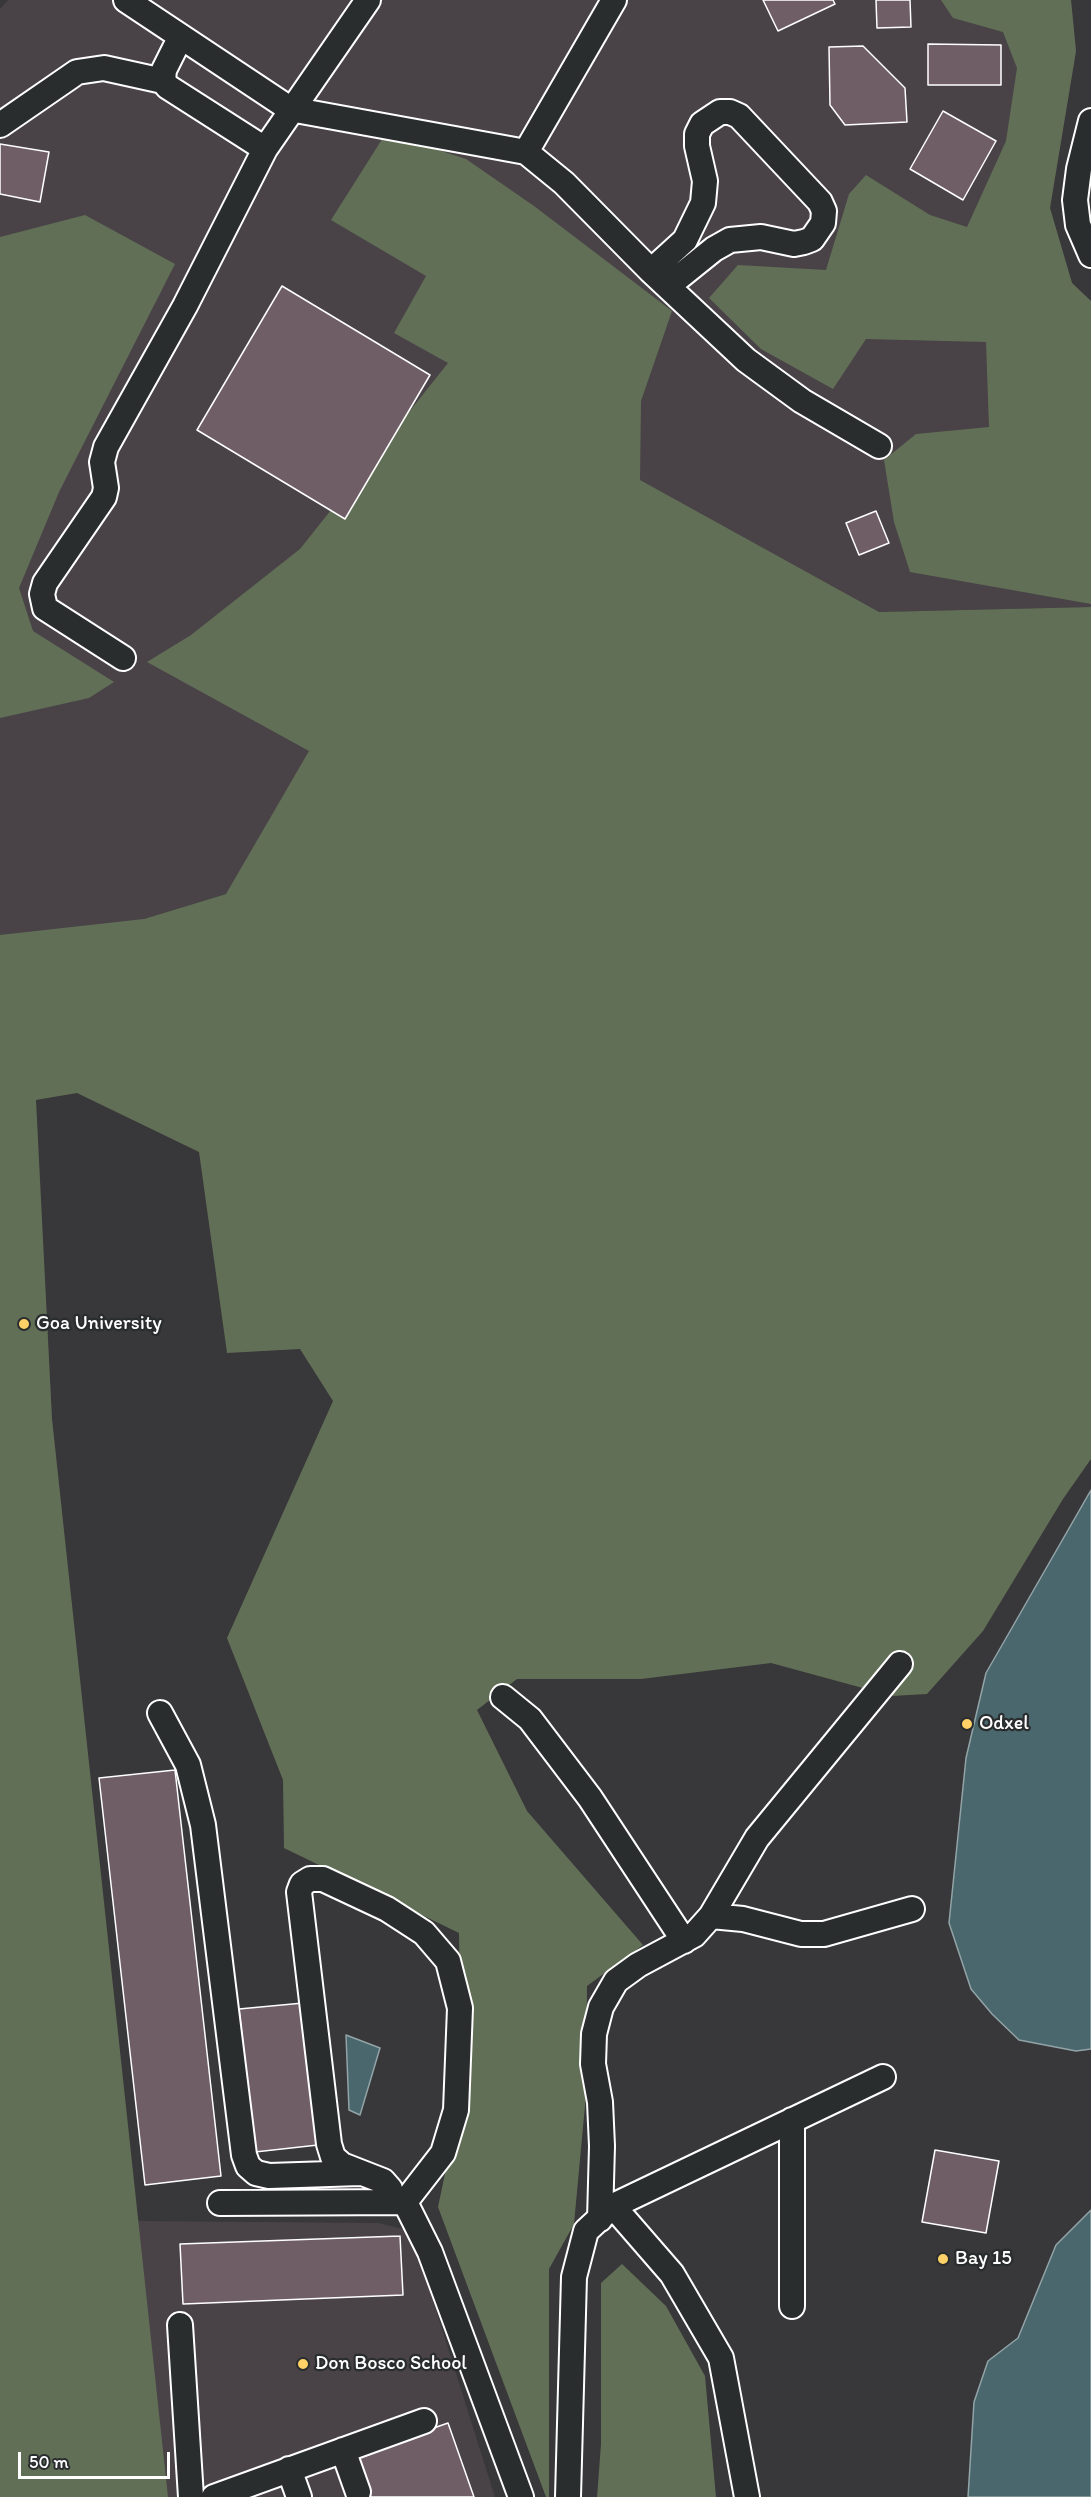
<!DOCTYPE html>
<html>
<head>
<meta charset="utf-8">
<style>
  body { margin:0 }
  #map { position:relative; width:1091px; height:2497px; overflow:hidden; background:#383739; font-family:Itim,sans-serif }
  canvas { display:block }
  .scale { position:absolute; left:18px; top:2452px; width:152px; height:27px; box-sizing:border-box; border:3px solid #fff; border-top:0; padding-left:8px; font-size:18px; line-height:21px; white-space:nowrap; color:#fff; -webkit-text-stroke:4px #2a2d2e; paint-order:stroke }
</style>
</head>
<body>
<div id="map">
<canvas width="1091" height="2497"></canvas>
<div class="scale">50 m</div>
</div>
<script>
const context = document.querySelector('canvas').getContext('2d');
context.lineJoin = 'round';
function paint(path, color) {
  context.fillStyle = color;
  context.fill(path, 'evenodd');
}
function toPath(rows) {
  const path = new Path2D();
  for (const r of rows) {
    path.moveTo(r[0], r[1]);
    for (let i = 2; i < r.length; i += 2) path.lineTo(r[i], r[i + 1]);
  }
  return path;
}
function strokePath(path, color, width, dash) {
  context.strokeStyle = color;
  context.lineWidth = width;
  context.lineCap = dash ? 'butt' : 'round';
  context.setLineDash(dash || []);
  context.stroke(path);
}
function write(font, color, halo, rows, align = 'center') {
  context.font = font + ' Itim,sans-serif';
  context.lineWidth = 4.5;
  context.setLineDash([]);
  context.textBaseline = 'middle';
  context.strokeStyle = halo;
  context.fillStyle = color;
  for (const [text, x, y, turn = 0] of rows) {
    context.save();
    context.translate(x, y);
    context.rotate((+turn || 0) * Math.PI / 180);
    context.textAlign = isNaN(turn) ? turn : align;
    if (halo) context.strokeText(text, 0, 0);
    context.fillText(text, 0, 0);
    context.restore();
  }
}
paint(toPath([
  [8,0,1071,0,1076,51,1050,208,1072,283,1091,301,1091,607,879,612,632,769,144,919,35,1100,52,1419,137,2221,379,2223,411,2231,495,2497,0,2497,0,9]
]), '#494347');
paint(toPath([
  [941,0,1071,0,1076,51,1050,208,1072,283,1091,301,1091,604,910,572,894,522,884,460,916,434,989,427,986,342,866,339,833,389,761,349,709,298,738,265,826,270,849,194,866,175,930,215,967,227,1006,141,1017,68,1003,32,953,18],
  [386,133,466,159,534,206,672,311,641,401,640,480,879,612,1091,607,1091,1459,1063,1499,983,1631,927,1694,892,1696,771,1663,641,1679,517,1679,477,1710,527,1811,643,1945,587,1986,586,2095,574,2224,549,2269,549,2497,546,2497,438,2207,461,2097,459,1933,284,1848,283,1780,227,1638,333,1401,300,1349,227,1353,199,1152,77,1093,36,1100,52,1419,168,2497,0,2497,0,935,144,919,226,894,309,751,147,662,191,635,300,549,448,363,394,333,426,276,331,220],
  [85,215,175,264,59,492,19,588,33,631,114,682,89,698,0,718,0,237],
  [622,2264,666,2306,705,2376,716,2497,597,2497,601,2444,601,2283]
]), '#626f57');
const water = toPath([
  [1091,1490,1091,2049,1076,2051,1019,2040,992,2014,971,1989,949,1923,966,1758,986,1673,1091,1490],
  [346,2035,380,2048,360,2115,349,2110,346,2035],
  [1091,2210,1091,2497,968,2497,974,2402,988,2361,1018,2338,1056,2245,1091,2210]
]);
paint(water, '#4a676d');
strokePath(water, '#92a4a7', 1.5);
const building = toPath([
  [763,0,833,0,835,4,778,31,763,0],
  [876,0,910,0,911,27,877,28,876,0],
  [928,44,1001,45,1001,85,928,85,928,44],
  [863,46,905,88,907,122,845,125,830,105,829,47,863,46],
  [943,111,996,141,963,200,910,169,943,111],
  [0,144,49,152,40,202,0,194,0,144],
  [282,286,430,375,345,519,197,430,282,286],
  [876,511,889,543,859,555,846,523,876,511],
  [175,1770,221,2176,145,2185,99,1778,175,1770],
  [303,2003,318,2145,255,2152,239,2009,303,2003],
  [935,2150,999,2161,986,2233,922,2222,935,2150],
  [400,2236,403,2295,183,2304,180,2244,400,2236],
  [448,2423,474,2497,371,2497,357,2455,448,2423]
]);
paint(building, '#705e67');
strokePath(building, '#fff', 1.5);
const minor = toPath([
  [126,0,290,109,526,152,614,0],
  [180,38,164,70,163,81,168,87,265,149,368,0],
  [1091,121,1079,169,1075,200,1078,225,1091,255],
  [0,125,77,72,104,68,163,81],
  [526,152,564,183,651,271,746,360,802,401,879,446],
  [651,271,685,240,703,203,705,181,697,146,697,134,702,124,720,112,730,112,739,116,820,202,824,211,823,223,812,239,804,242,794,244,761,237,730,240,714,249,668,286],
  [123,658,45,608,42,594,45,583,104,497,106,488,102,462,106,447,185,306,265,149],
  [503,1697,530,1719,590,1798,684,1941],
  [160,1713,188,1765,203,1825,244,2155,248,2166,256,2173,269,2176,360,2173],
  [711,1916,743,1919,801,1934,824,1934,912,1909],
  [792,2120,792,2306],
  [392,2202,390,2189,383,2181,342,2165,333,2157,329,2144,299,1892,302,1884,310,1879,323,1879,387,1909,424,1933,448,1961,460,2008,456,2110,443,2153,405,2202],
  [405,2202,430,2252,521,2497],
  [220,2203,405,2202],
  [613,2206,883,2077],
  [600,2219,602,2146,600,2102,593,2064,594,2034,601,2007,616,1981,638,1965,694,1935,711,1916,757,1838,900,1664],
  [180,2325,191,2497],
  [343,2450,358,2492],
  [289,2469,299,2497],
  [214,2497,424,2421],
  [568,2497,574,2277,586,2231,613,2206,672,2274,721,2358,747,2497]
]);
strokePath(minor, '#fff', 28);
strokePath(minor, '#2a2d2e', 24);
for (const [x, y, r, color] of [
  [24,1324,6,"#ffd166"],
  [967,1724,6,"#ffd166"],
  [943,2259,6,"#ffd166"],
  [303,2364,6,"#ffd166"]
]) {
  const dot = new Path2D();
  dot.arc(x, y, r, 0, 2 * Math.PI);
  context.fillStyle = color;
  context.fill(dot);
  strokePath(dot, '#2a2d2e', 2);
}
write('20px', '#fff', '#2a2d2e', [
  ["Goa University",36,1324],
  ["Odxel",979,1724],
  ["Bay 15",955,2259],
  ["Don Bosco School",315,2364]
], 'left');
</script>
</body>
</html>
